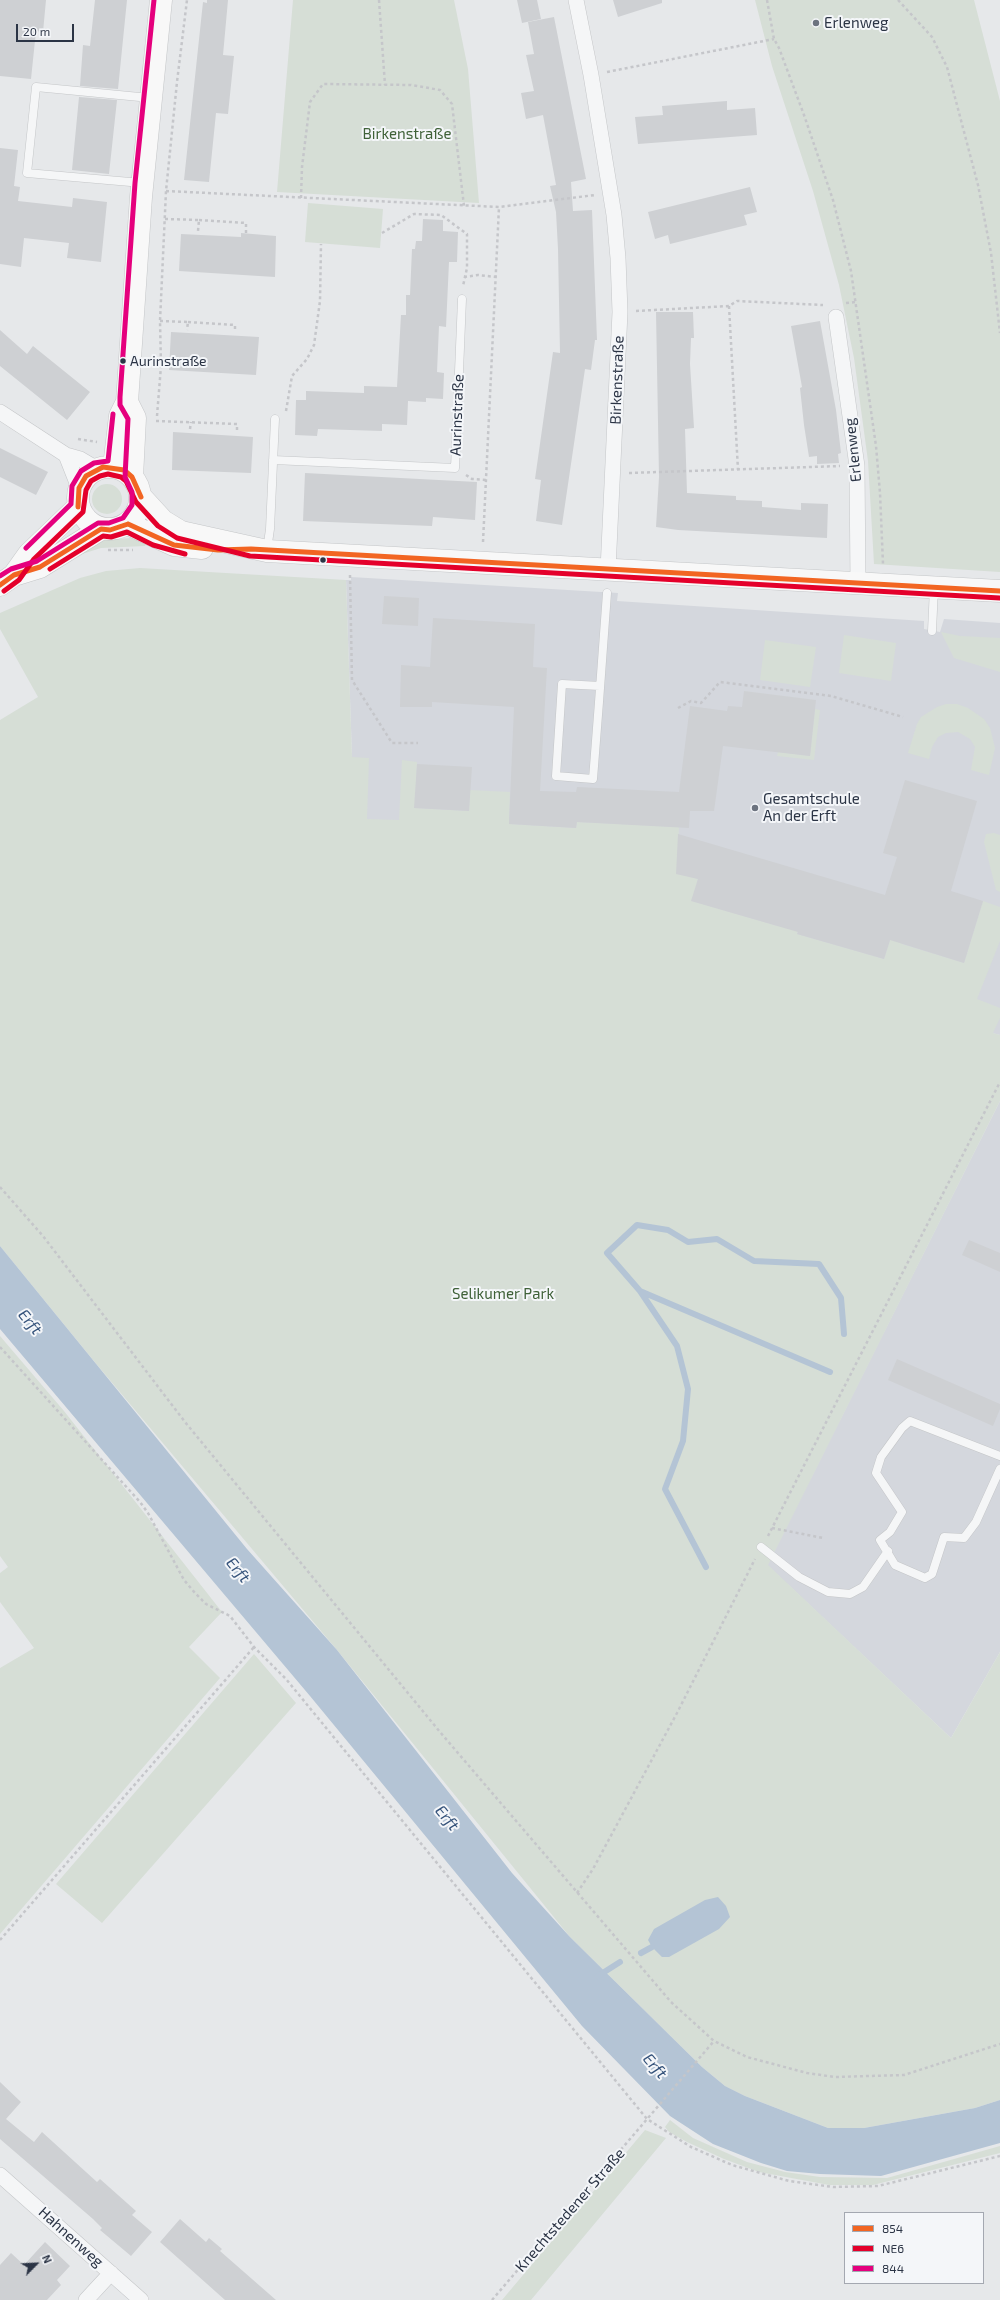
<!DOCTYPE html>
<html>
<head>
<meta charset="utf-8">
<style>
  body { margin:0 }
  #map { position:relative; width:1000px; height:2300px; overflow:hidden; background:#e6e8ea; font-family:"Exo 2",sans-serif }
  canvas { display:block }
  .legend { position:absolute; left:844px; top:2212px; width:140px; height:72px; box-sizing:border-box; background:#f4f6f9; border:1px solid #a4a8b1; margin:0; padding:5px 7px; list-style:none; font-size:12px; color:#2b3445 }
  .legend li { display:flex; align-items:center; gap:8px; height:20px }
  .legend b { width:20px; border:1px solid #a4a8b1 }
  .north { position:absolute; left:16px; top:2244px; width:40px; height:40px; -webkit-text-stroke:3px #f4f6f9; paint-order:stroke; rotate:66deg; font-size:11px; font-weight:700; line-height:16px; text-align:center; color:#2b3445 }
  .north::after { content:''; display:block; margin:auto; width:14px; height:18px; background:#2b3445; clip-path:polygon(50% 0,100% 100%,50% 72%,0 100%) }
  .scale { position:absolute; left:16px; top:24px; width:58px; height:18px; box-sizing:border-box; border:2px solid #2b3445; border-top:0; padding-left:5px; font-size:12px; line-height:14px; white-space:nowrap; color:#2b3445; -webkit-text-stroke:3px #f4f6f9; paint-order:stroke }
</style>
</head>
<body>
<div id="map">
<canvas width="1000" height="2300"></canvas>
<ul class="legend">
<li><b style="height:5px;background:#f26522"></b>854</li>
<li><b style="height:5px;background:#e4002b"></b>NE6</li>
<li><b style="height:5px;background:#e5007d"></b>844</li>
</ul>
<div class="north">N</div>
<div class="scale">20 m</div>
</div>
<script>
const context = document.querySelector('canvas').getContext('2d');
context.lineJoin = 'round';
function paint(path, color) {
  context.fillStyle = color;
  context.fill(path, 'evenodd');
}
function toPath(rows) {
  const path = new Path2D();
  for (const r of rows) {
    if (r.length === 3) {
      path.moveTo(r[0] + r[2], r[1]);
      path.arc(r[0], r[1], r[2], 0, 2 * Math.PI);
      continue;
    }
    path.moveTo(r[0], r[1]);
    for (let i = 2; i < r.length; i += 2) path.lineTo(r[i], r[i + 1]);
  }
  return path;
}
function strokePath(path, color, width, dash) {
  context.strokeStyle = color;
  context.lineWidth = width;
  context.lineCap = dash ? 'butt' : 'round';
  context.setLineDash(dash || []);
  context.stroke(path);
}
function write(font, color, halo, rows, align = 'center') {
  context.font = font + ' "Exo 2",sans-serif';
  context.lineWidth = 4;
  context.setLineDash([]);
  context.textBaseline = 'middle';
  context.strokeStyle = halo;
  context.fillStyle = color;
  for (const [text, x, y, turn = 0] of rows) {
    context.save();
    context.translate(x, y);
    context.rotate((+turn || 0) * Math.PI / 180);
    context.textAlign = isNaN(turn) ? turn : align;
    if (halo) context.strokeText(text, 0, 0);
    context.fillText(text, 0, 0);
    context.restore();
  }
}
paint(toPath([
  [351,577,618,593,617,601,924,621,924,629,940,632,944,619,1000,623,1000,1035,356,876,346,580,351,580],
  [1000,1101,1000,1652,951,1738,767,1565]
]), '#d4d7dd');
paint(toPath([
  [293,0,454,0,468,69,479,203,277,192],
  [755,0,974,0,1000,101,1000,572,874,564,868,461,854,358,839,285,813,191,772,66],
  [308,203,383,209,380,248,305,242],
  [107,499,15],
  [132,538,146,543,145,546,101,548,82,554,95,540],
  [140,568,346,580,352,757,369,758,367,819,399,820,402,760,417,762,415,808,469,811,470,790,510,792,509,824,576,828,577,822,679,827,677,873,698,879,692,901,778,926,799,926,797,934,884,959,891,937,902,944,964,963,983,901,1000,907,1000,941,977,999,1000,1008,1000,1018,993,1033,1000,1035,1000,1101,768,1565,951,1738,1000,1652,1000,2100,975,2108,864,2128,828,2128,745,2096,725,2086,702,2067,570,1937,337,1650,98,1366,0,1246,0,720,38,697,0,629,0,613,80,578,106,571],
  [941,632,960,636,1000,638,1000,672,954,658],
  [844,635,896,643,891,681,839,673],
  [765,640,816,647,810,687,760,680],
  [946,704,957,704,968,708,984,719,990,728,995,748,989,775,971,770,975,747,970,739,958,732,946,733,938,737,932,747,929,759,908,753,917,724,921,717,937,707],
  [815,709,820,710,814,760,777,756,778,752,810,756],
  [994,833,1000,835,1000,892,996,890,984,842,986,834],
  [0,1336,64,1411,222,1612,189,1647,220,1678,0,1934,0,1668,34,1648,0,1602,0,1573,8,1567,0,1556],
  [254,1654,296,1703,102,1923,56,1884],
  [670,2120,693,2138,747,2162,785,2172,820,2177,887,2178,1000,2146,1000,2153,873,2185,829,2185,759,2172,724,2159,687,2142,669,2132,665,2127],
  [645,2130,666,2138,531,2300,502,2300]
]), '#d6ded6');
paint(toPath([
  [0,1246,247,1549,337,1650,512,1873,570,1937,702,2067,725,2086,745,2096,828,2128,864,2128,975,2108,1000,2100,1000,2143,881,2176,820,2174,787,2171,761,2163,713,2144,670,2116,582,2026,310,1696,0,1329],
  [718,1897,726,1906,730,1917,719,1929,669,1957,662,1957,652,1947,648,1940,654,1929,705,1900]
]), '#b4c4d5');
strokePath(toPath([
  [640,1291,677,1346,688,1389,683,1441,665,1489,706,1567],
  [830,1372,640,1291,607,1253,637,1225,668,1230,688,1242,717,1239,754,1261,819,1264,841,1298,844,1334],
  [641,1953,652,1947],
  [598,1976,620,1962]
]), '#b4c4d5', 6);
paint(toPath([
  [0,0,46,0,43,32,36,31,31,79,0,76],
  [95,0,127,0,118,89,80,86,83,45,90,46],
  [207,0,228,0,223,55,234,56,228,114,216,113,209,182,184,180,203,2,207,3],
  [517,0,537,0,541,19,522,23],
  [613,0,662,0,662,3,618,17],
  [554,17,586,179,571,182,573,211,592,210,597,340,595,340,591,370,585,369,562,525,536,521,541,480,535,479,553,352,560,353,558,249,556,212,550,186,556,185,543,115,526,119,521,93,534,91,526,55,534,54,528,22],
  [79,97,117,100,109,174,72,170],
  [727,101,727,110,755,108,757,135,638,144,635,117,663,115,662,106],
  [0,148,18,150,14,186,20,187,18,201,72,207,73,198,107,202,101,262,67,258,69,243,24,238,21,267,0,264],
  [750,187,757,212,744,215,747,225,670,244,668,235,655,239,648,212],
  [423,219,443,220,443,231,458,232,457,262,449,262,446,327,439,326,437,372,444,373,443,399,426,398,426,402,408,401,407,425,382,424,382,431,318,429,317,436,295,435,296,400,306,400,306,391,364,393,364,386,397,387,401,315,406,315,406,295,410,295,412,249,415,249,416,241,422,241],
  [241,233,276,236,275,277,179,271,181,234,241,237],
  [656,312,693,312,694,338,691,338,690,364,694,428,685,429,687,493,736,496,736,500,762,501,762,507,801,510,801,503,828,504,827,538,678,530,656,527,659,477],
  [820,321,836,410,841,453,838,454,839,463,817,464,817,456,809,457,804,425,800,388,802,387,791,326],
  [0,330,27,354,33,346,90,392,67,420,0,366],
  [171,332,259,337,256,375,169,370],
  [173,432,253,437,251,473,172,470],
  [0,448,48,472,36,495,0,477],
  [305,473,477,482,475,520,433,517,432,526,303,521],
  [384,596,419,598,418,626,382,624],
  [433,618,535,624,533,667,547,668,540,791,576,792,577,787,679,792,690,706,727,711,728,706,742,707,744,691,816,700,810,756,723,746,714,811,690,811,689,828,577,822,576,828,509,824,514,707,432,702,432,707,400,707,401,665,430,667],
  [417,764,472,767,469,811,414,808],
  [905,780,977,801,951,891,983,901,964,963,890,940,884,959,797,934,798,932,691,901,698,879,676,874,678,834,885,895,897,857,883,853],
  [969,1240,1000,1253,1000,1272,962,1255],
  [897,1359,1000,1404,1000,1409,993,1426,888,1380],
  [0,2082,21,2102,6,2119,34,2142,42,2132,97,2182,100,2179,136,2211,132,2215,152,2232,131,2256,100,2230,102,2228,93,2219,0,2139],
  [180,2219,206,2242,209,2238,222,2249,220,2251,276,2300,225,2300,160,2242],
  [45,2242,70,2266,57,2280,61,2285,47,2300,0,2300,0,2265,11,2253,24,2265]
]), '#ced0d3');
const service = toPath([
  [142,183,27,173,36,87,150,98],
  [273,460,455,468,462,299],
  [267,550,270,529,275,419],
  [932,631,934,588],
  [600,686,562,684,556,776,593,779,599,702,607,593],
  [1000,1456,910,1421,902,1428,881,1457,876,1473,902,1512,890,1532,880,1540,895,1565,925,1578,932,1574,944,1537,964,1538,976,1522,1000,1469],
  [761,1547,799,1577,828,1592,850,1594,863,1587,888,1551]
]);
const minor = toPath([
  [576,0,591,75,614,215,618,258,620,312,608,570],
  [836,317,857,466,858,584],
  [0,412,66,455,80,459,97,469],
  [66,455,79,488],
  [0,2175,141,2300],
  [86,2300,111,2273]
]);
const secondary = toPath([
  [127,402,135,418,132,477],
  [109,498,31],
  [114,467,120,416,127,402,141,197,161,0],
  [141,497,163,521,181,532,267,551,1000,591],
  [128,524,174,545,202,548],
  [14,575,40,567,101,529],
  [0,585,14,575,29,554,78,507]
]);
strokePath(service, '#c4c6c8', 9);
strokePath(minor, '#c4c6c8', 16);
strokePath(secondary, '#c4c6c8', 23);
strokePath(toPath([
  [379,0,385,85],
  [767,0,774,39,779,48,804,115,833,200,851,271,876,446,880,493,883,564],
  [898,0,932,37,947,67,978,185,991,253,1000,333],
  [607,72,774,39],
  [166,191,499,207,595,195],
  [301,198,302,167,310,102,323,84,411,85,440,90,452,104,464,206],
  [165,219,199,220,198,231],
  [199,220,246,223,246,234],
  [382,233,414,214,441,215,467,234,467,268,463,286],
  [464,277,478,275,496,277],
  [846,303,856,302],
  [729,306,738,470],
  [636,311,729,306,737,301,823,305],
  [160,321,188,322,187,330],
  [188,322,235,325,235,332],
  [286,411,292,376,307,359,314,345,320,301,321,244],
  [157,416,161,366,160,321,166,191,177,82,187,0],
  [156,421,237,424,237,432],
  [190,429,191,422],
  [78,439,97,442],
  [629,473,840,466],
  [466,475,472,479,487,480],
  [483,542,499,207],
  [108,550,133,550],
  [350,575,352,680,392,743,418,743],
  [678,708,691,701,701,703,720,682,831,696,903,717],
  [0,1187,43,1236,185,1422,440,1732,671,2002,714,2041,747,2057,807,2073,835,2077,904,2075,1000,2044],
  [0,1347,140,1502,148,1513,184,1580,195,1593,206,1604,230,1616,254,1647,286,1679,647,2119,691,2147,732,2165,789,2181,833,2187,878,2186,1000,2156],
  [772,1528,823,1538],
  [768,1536,1000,1082],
  [577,1893,593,1869,677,1713,755,1559],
  [0,1940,254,1647],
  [492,2300,714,2041]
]), '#c5c6ca', 2.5, [3, 3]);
strokePath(service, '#f5f6f7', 8);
strokePath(minor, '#f5f6f7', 15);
strokePath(secondary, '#f8f8f8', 22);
strokePath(toPath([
  [78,507,79,488,86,476,103,467,124,470,132,477,141,497],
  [128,524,174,545,218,550,251,549,1000,591],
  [0,585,14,575,40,567,101,529,110,530,128,524]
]), '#f26522', 5);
strokePath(toPath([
  [50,569,103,536,111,537,127,532,153,545,185,554],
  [4,591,19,580,34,559,83,512,86,490,91,481,100,476,108,474,121,477,126,481,136,502,158,526,177,538,250,556,1000,598]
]), '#e4002b', 5);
strokePath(toPath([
  [26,548,71,504,72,486,81,471,94,463,108,461,113,414],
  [0,576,11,569,37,561,98,523,109,523,123,518,132,505,132,492,125,477,128,419,120,405,120,397,135,183,154,0]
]), '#e5007d', 5);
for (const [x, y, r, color] of [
  [816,23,4,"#6c737f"],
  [123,361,3.5,"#2b3445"],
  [323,560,3.5,"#2b3445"],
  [755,808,4,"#6c737f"]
]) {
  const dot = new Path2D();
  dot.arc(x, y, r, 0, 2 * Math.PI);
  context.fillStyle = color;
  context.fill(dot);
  strokePath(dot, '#f4f6f9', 1.5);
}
write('14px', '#2b3445', '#f4f6f9', [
  ["Aurinstraße",130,361]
], 'left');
write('15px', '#2b3445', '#f4f6f9', [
  ["Erlenweg",824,23],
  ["Gesamtschule",763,799],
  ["An der Erft",763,816]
], 'left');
write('15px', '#3f6138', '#f4f6f9', [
  ["Birkenstraße",407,134],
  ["Selikumer Park",503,1294]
]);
write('15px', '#2b3445', '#f4f6f9', [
  ["Birkenstraße",617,380,-88],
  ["Aurinstraße",457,415,-88],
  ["Erlenweg",853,450,-96],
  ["Knechtstedener Straße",570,2210,-49],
  ["Hahnenweg",71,2237,42]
]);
write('italic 16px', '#34527a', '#f4f6f9', [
  ["Erft",30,1322,50],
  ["Erft",238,1570,50],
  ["Erft",447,1818,50],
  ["Erft",655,2066,49]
]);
</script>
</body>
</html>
